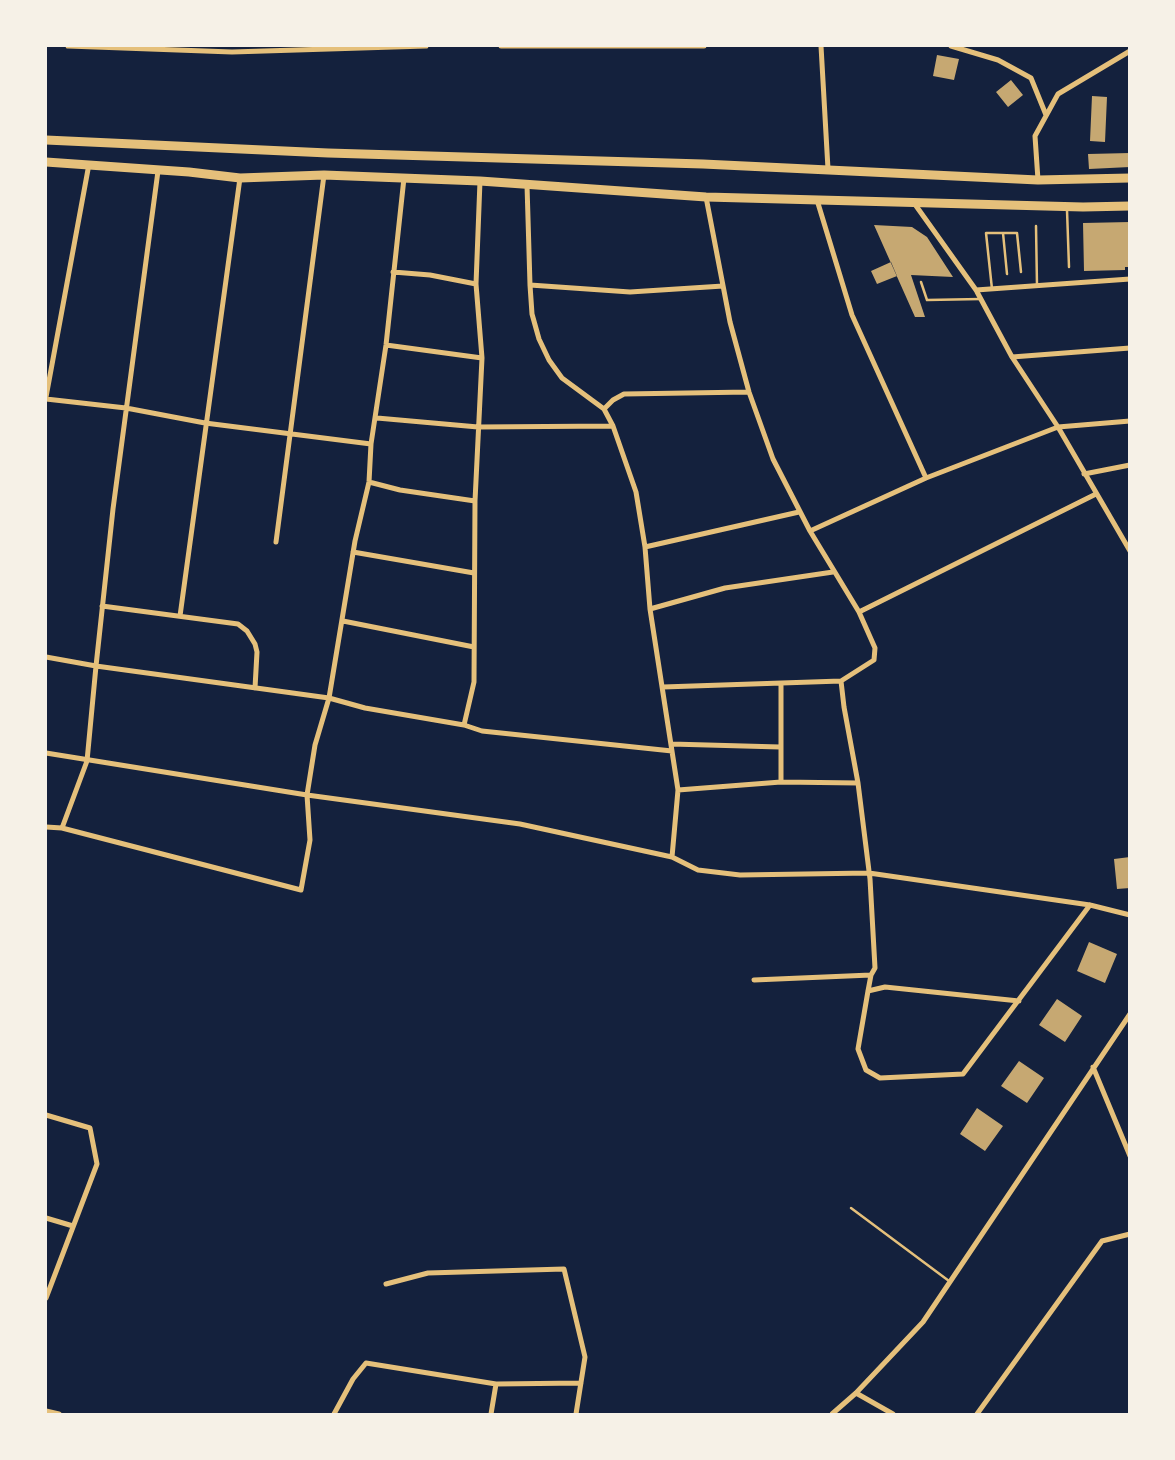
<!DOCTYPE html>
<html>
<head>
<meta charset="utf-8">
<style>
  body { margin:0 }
  #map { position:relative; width:1175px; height:1460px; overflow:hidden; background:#14213d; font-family:"PT Sans",sans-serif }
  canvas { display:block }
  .frame { position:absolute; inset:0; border:47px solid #f6f1e7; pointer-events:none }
</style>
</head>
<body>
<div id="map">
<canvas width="1175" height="1460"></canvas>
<div class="frame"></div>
</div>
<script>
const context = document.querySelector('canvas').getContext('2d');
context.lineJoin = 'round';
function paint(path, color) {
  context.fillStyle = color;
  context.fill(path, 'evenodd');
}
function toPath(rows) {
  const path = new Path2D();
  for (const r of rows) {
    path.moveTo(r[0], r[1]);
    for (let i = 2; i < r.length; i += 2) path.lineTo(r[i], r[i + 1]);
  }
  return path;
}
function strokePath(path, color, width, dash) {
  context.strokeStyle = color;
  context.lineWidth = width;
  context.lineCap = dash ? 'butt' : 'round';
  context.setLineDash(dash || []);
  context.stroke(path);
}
paint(toPath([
  [937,55,959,59,954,80,933,76],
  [1011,80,1023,95,1008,107,996,92],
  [1092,96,1107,97,1105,142,1090,141],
  [1130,153,1130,167,1089,169,1088,154],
  [1130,222,1130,267,1125,267,1125,270,1084,271,1083,223],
  [874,225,912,227,927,237,953,277,911,275,925,317,915,317],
  [891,262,897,276,877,284,871,271],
  [1130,857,1130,888,1117,889,1114,859],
  [1089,942,1117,954,1105,983,1077,971],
  [1057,999,1082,1016,1065,1042,1039,1025],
  [1019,1061,1044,1078,1027,1103,1001,1086],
  [977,1108,1003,1126,985,1151,960,1134]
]), '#c6a872');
strokePath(toPath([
  [1067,210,1069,267],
  [1036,226,1037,286],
  [1003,233,1007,274],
  [921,282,927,300,981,299],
  [992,289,986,233,1017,233,1021,272],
  [851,1208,949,1281]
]), '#e5c07b', 2.5);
strokePath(toPath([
  [68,46,232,52,426,46],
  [501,46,704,46],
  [821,46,828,169],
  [951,46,998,60,1031,78,1046,115],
  [1038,180,1035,136,1058,94,1130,51],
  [527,185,530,285,532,314,539,339,549,360,562,378,604,409,613,426,636,492,645,547,650,609,678,790,672,857],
  [706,197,730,322,749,392,773,459,810,531,859,612,875,648,874,660,841,681,844,707,858,783,870,879,875,968,871,975,868,991,858,1049,866,1070,880,1078,963,1074,1090,905],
  [817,200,852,315,926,478],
  [914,203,976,290,1012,357,1058,427,1130,551],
  [393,272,430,275,476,284],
  [530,285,630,292,723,286],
  [976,290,1130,279],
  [386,345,482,358],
  [1012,357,1130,348],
  [46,397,89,164],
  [46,399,126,408,205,423,371,444],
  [604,409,613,400,624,394,749,392],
  [377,418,478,427,613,426],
  [1084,474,1130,465],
  [369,482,400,490,475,501],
  [810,531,926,478,1058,427,1130,421],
  [276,542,324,175],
  [645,547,799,512],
  [353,552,474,573],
  [102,606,238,624,247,631,255,644,257,652,255,688],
  [650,609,725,588,833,572],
  [859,612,1096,494],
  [180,616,240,178],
  [343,621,474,647],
  [46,657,96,666,113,509,158,171],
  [663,687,841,681],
  [464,725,482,731,672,751],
  [671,744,780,747],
  [46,753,307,795,520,824,672,857,698,870,740,875,869,873,1090,905,1130,915],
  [781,782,781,684],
  [678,790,781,782,858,783],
  [46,827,62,828,87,761,96,666,329,698,365,708,464,725,474,682,475,501,482,358,476,284,480,181],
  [62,828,301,890,310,840,307,795,315,745,329,698,355,541,369,482,371,444,386,345,404,178],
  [754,980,871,975],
  [868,991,885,987,1019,1001],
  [1093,1067,1130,1156],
  [46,1115,90,1128,97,1164,46,1298],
  [46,1218,73,1226],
  [386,1284,428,1273,564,1269,585,1357,576,1414],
  [856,1393,893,1414],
  [46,1411,59,1414],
  [334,1414,353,1379,366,1363,496,1384],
  [491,1414,496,1384,581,1383],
  [832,1414,856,1393,923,1322,1130,1014],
  [977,1414,1102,1241,1130,1234]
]), '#e5c07b', 5);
strokePath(toPath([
  [46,140,328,153,703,164,1038,180,1130,178],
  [46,162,189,172,240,178,324,175,480,181,706,197,1083,207,1130,206]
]), '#e5c07b', 9);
</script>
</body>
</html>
